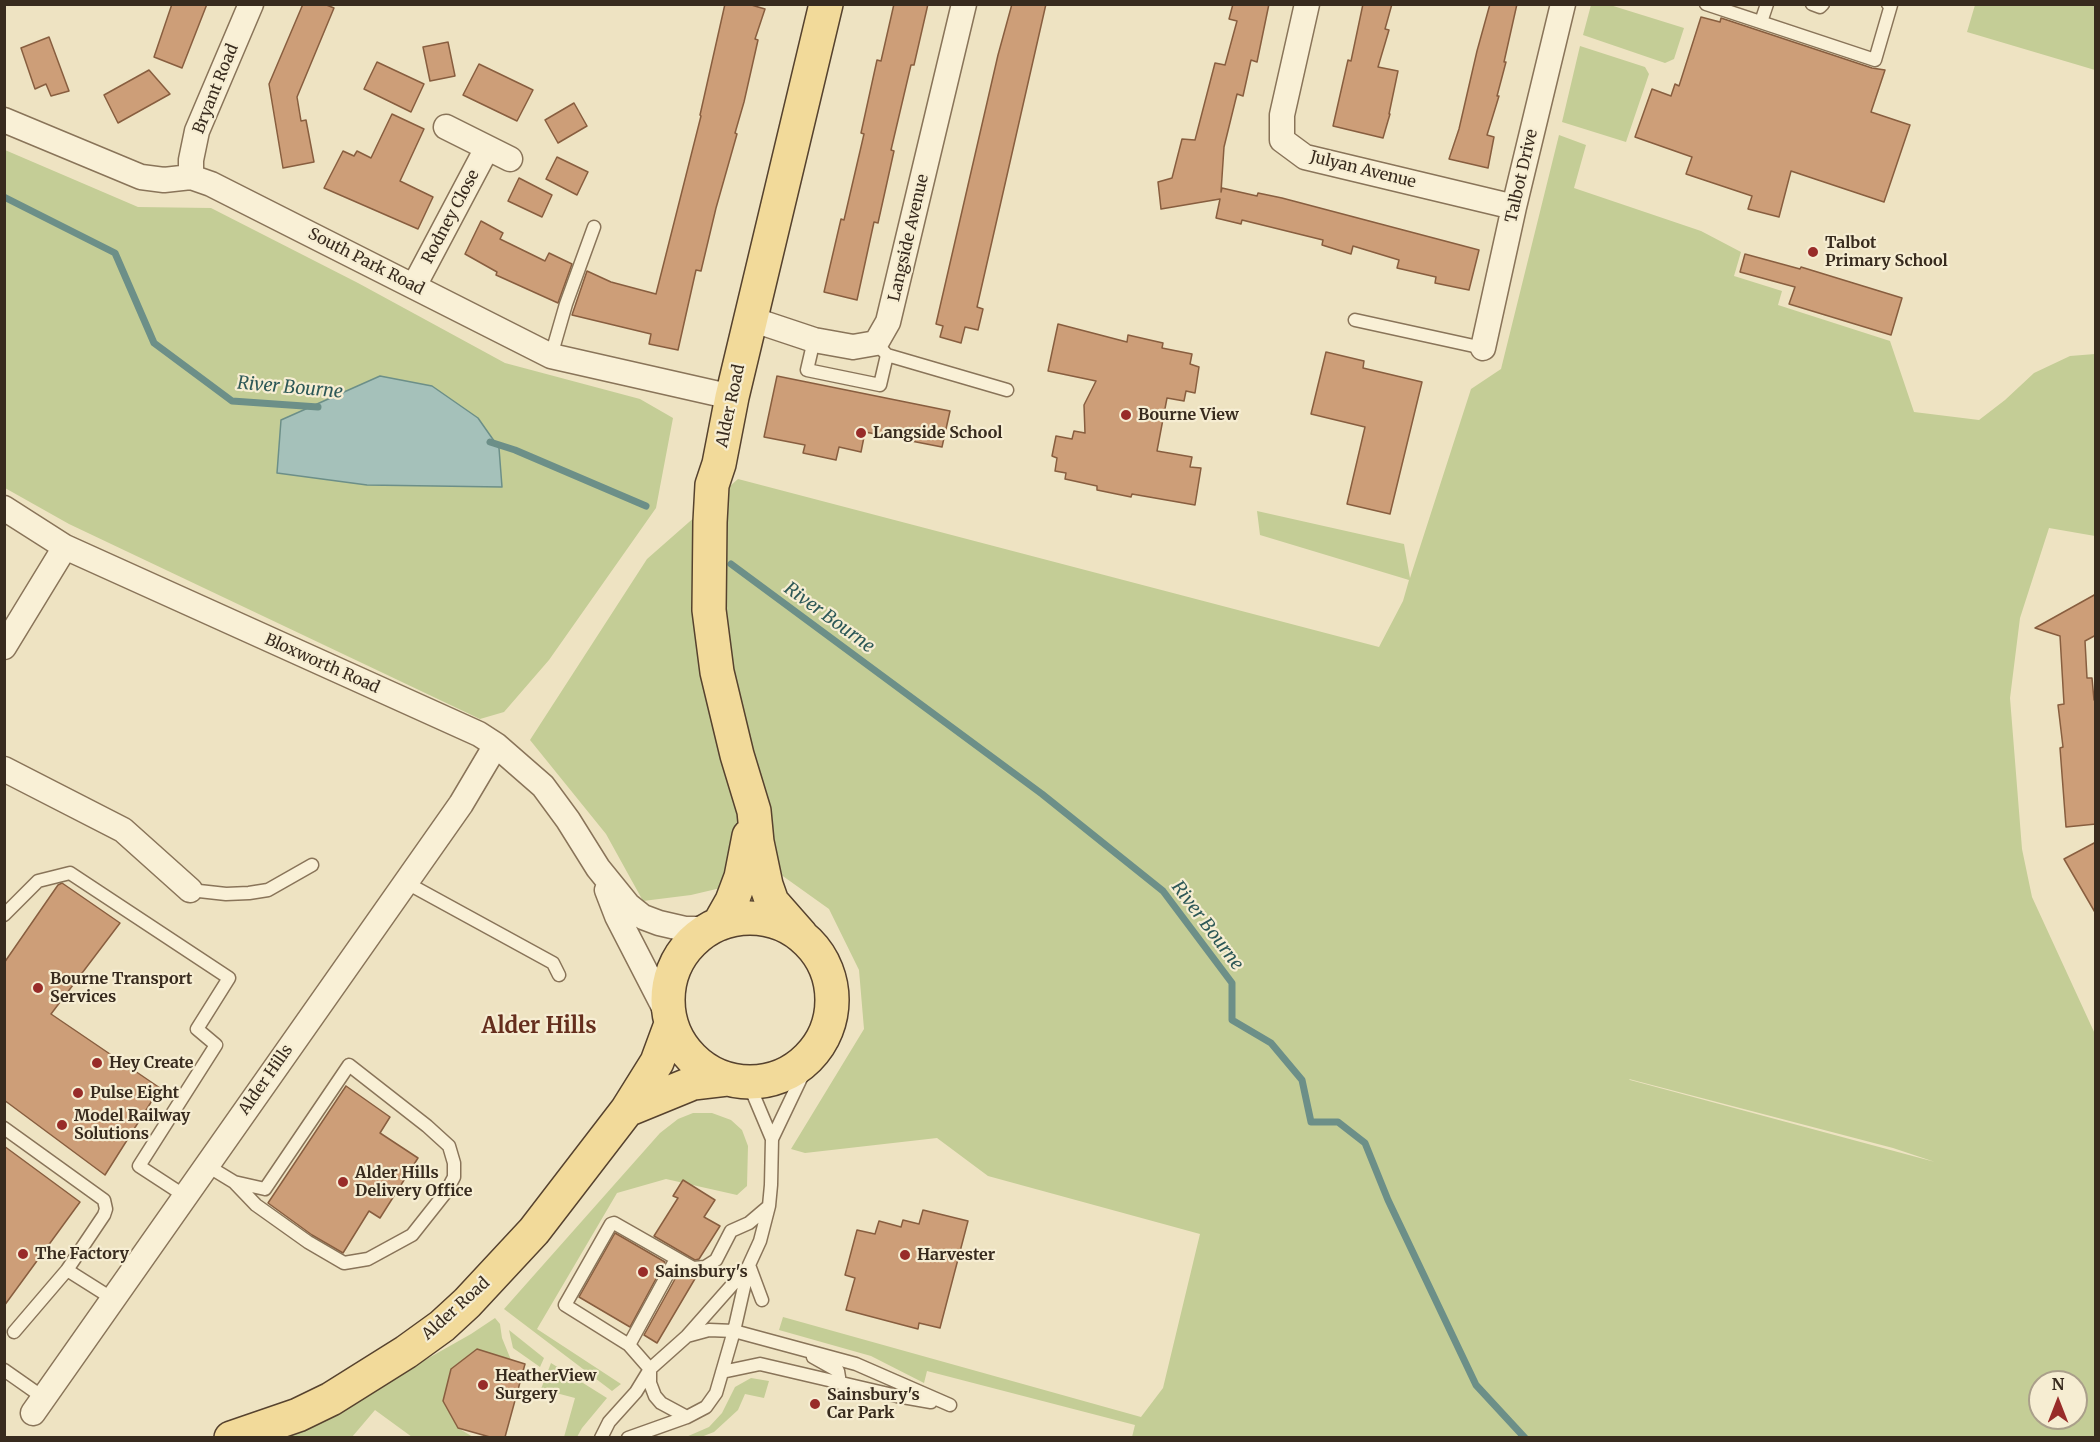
<!DOCTYPE html>
<html>
<head>
<meta charset="utf-8">
<style>
  body { margin:0 }
  #map { position:relative; width:2100px; height:1442px; overflow:hidden; background:#eee3c2; font-family:Merriweather,serif }
  canvas { display:block }
  .frame { position:absolute; inset:0; border:6px solid #382b1e; pointer-events:none }
  .north { position:absolute; left:2028px; top:1370px; width:60px; height:60px; box-sizing:border-box; background:#f6edd2; border:2px solid #aa9f8a; border-radius:50%; rotate:0deg; font-size:16px; font-weight:700; line-height:24px; text-align:center; color:#382b1e }
  .north::after { content:''; display:block; margin:auto; width:21px; height:27px; background:#982c29; clip-path:polygon(50% 0,100% 100%,50% 72%,0 100%) }
</style>
</head>
<body>
<div id="map">
<canvas width="2100" height="1442"></canvas>
<div class="frame"></div>
<div class="north">N</div>
</div>
<script>
const context = document.querySelector('canvas').getContext('2d');
context.lineJoin = 'round';
function paint(path, color) {
  context.fillStyle = color;
  context.fill(path, 'evenodd');
}
function toPath(rows) {
  const path = new Path2D();
  for (const r of rows) {
    if (r.length === 3) {
      path.moveTo(r[0] + r[2], r[1]);
      path.arc(r[0], r[1], r[2], 0, 2 * Math.PI);
      continue;
    }
    path.moveTo(r[0], r[1]);
    for (let i = 2; i < r.length; i += 2) path.lineTo(r[i], r[i + 1]);
  }
  return path;
}
function strokePath(path, color, width, dash) {
  context.strokeStyle = color;
  context.lineWidth = width;
  context.lineCap = dash ? 'butt' : 'round';
  context.setLineDash(dash || []);
  context.stroke(path);
}
function write(font, color, halo, rows, align = 'center') {
  context.font = font + ' Merriweather,serif';
  context.lineWidth = 4.5;
  context.setLineDash([]);
  context.textBaseline = 'middle';
  context.strokeStyle = halo;
  context.fillStyle = color;
  for (const [text, x, y, turn = 0] of rows) {
    context.save();
    context.translate(x, y);
    context.rotate((+turn || 0) * Math.PI / 180);
    context.textAlign = isNaN(turn) ? turn : align;
    if (halo) context.strokeText(text, 0, 0);
    context.fillText(text, 0, 0);
    context.restore();
  }
}
paint(toPath([
  [1591,5,1610,5,1684,28,1674,59,1665,63,1583,35],
  [1975,5,2095,5,2095,70,1967,32],
  [1580,46,1645,67,1649,74,1626,142,1562,122],
  [1559,135,1586,145,1574,188,1701,231,1741,252,1734,276,1782,291,1778,305,1890,341,1914,412,1979,420,2005,400,2034,373,2070,356,2095,354,2095,536,2049,528,2020,618,2010,698,2022,849,2032,897,2095,1034,2095,1437,1132,1437,1135,1425,927,1371,924,1383,871,1356,779,1330,783,1317,1141,1417,1163,1388,1200,1234,988,1176,937,1138,805,1153,791,1149,864,1029,859,970,829,909,780,874,691,895,643,901,606,834,530,740,647,559,738,479,1379,647,1403,601,1409,580,1260,535,1257,511,1404,544,1410,578,1471,389,1501,369],
  [1629,1079,1893,1148,1935,1162,1630,1080],
  [2040,1382,2076,1382,2076,1418,2040,1418],
  [5,150,138,207,211,208,358,283,505,363,640,399,673,418,656,508,549,660,504,712,480,719,69,524,5,488],
  [281,420,502,486,367,485,277,473],
  [693,1113,712,1113,731,1120,742,1130,748,1146,747,1186,737,1195,666,1179,617,1193,537,1329,621,1384,612,1391,504,1309,660,1133,678,1119],
  [495,1318,500,1324,502,1338,511,1360,477,1349,451,1369,443,1401,458,1428,473,1437,412,1437,375,1410,352,1437,285,1438,296,1433,471,1334],
  [509,1330,544,1358,540,1367,513,1348],
  [551,1363,607,1398,582,1428,577,1437,564,1437,575,1398,541,1389],
  [751,1378,769,1381,764,1398,745,1394,738,1410,714,1432,701,1437,686,1437,709,1427,722,1413,735,1387]
]), '#c4cd96');
const water = toPath([
  [380,376,432,386,478,418,499,448,502,487,367,485,277,473,281,420,380,376]
]);
paint(water, '#a5c1ba');
strokePath(water, '#6c8f88', 1.5);
strokePath(toPath([
  [4,197,115,253,154,343,232,401,318,407],
  [490,442,515,450,646,506],
  [731,564,1042,794,1163,891,1232,983,1232,1020,1271,1043,1302,1080,1311,1122,1338,1122,1365,1143,1388,1200,1476,1385,1525,1438]
]), '#6c8f88', 7);
const building = toPath([
  [172,4,207,4,182,68,154,57,172,4],
  [303,4,324,4,334,8,297,97,301,121,306,120,314,162,283,168,269,84,303,4],
  [725,4,748,4,765,9,755,39,758,40,744,102,735,133,737,134,716,208,701,271,696,270,678,350,649,344,651,334,572,315,587,271,611,282,656,294,701,116,700,115,725,4],
  [894,4,928,4,914,65,911,65,891,150,894,151,878,223,874,222,857,300,824,292,841,219,844,220,864,134,861,133,877,60,881,61,894,4],
  [1012,4,1046,4,977,307,983,309,978,330,965,327,961,343,940,337,943,326,936,324,998,55,1012,4],
  [1233,4,1269,4,1257,62,1251,60,1243,96,1237,94,1224,147,1221,192,1222,188,1257,196,1258,193,1282,198,1479,250,1469,290,1435,283,1436,277,1397,268,1399,260,1353,246,1351,254,1322,245,1323,240,1242,220,1241,224,1216,218,1220,199,1161,209,1158,182,1172,178,1182,139,1195,140,1215,63,1225,65,1237,21,1229,19,1233,4],
  [1363,4,1392,4,1385,29,1389,30,1378,67,1398,71,1389,114,1390,114,1383,138,1333,126,1348,60,1351,61,1363,4],
  [1490,4,1517,4,1504,62,1506,62,1497,96,1499,96,1487,135,1494,137,1488,168,1449,159,1459,129,1477,51,1490,4],
  [1701,17,1720,22,1721,18,1872,68,1885,70,1871,112,1910,125,1884,202,1791,171,1779,217,1748,209,1752,196,1686,174,1692,157,1635,137,1652,89,1671,96,1675,84,1679,86,1701,17],
  [49,37,69,91,51,96,46,84,35,89,21,48,49,37],
  [448,42,455,76,430,81,423,47,448,42],
  [377,62,424,84,411,112,364,89,377,62],
  [479,64,533,90,517,121,463,95,479,64],
  [149,70,170,94,118,123,104,95,149,70],
  [574,103,587,126,558,143,545,120,574,103],
  [392,114,424,129,400,181,433,197,418,229,324,188,343,151,354,156,357,151,371,158,392,114],
  [557,157,588,172,577,195,546,179,557,157],
  [519,178,552,195,542,217,508,201,519,178],
  [481,221,503,233,500,239,545,261,549,253,572,264,558,303,496,275,497,272,465,254,481,221],
  [1745,254,1800,269,1801,267,1902,298,1891,335,1789,304,1795,287,1740,272,1745,254],
  [1058,324,1127,342,1128,335,1163,343,1162,348,1192,354,1190,364,1199,367,1195,393,1186,391,1184,401,1167,398,1157,451,1192,457,1190,467,1201,468,1195,505,1132,494,1131,497,1097,490,1097,486,1065,479,1066,473,1055,471,1057,458,1052,456,1056,436,1072,439,1074,431,1085,433,1084,405,1096,381,1048,371,1058,324],
  [1326,352,1364,361,1363,368,1422,382,1390,514,1347,504,1365,427,1311,414,1326,352],
  [777,376,950,411,942,447,865,432,861,452,839,447,836,460,803,453,805,445,764,437,777,376],
  [2096,594,2096,635,2085,641,2087,678,2092,678,2094,700,2096,700,2096,824,2066,827,2060,748,2063,747,2058,705,2064,704,2060,636,2035,628,2096,594],
  [2096,842,2096,914,2064,859,2096,842],
  [62,883,120,923,51,1014,160,1088,105,1175,4,1100,4,963,58,885,62,883],
  [346,1086,390,1117,380,1133,418,1158,380,1218,369,1211,343,1253,312,1235,268,1203,346,1086],
  [4,1146,80,1202,4,1306,4,1146],
  [683,1180,715,1200,704,1217,720,1226,699,1259,695,1260,654,1236,678,1198,673,1196,683,1180],
  [923,1210,968,1221,940,1328,919,1323,918,1329,846,1310,855,1278,845,1275,857,1230,875,1234,879,1221,901,1227,903,1220,919,1224,923,1210],
  [615,1233,665,1262,630,1327,579,1297,615,1233],
  [680,1270,696,1277,657,1343,644,1335,680,1270],
  [477,1349,525,1364,505,1437,490,1437,458,1428,443,1401,451,1369,477,1349]
]);
paint(building, '#cd9e78');
strokePath(building, '#885e3f', 1.5);
const service = toPath([
  [1706,4,1875,60,1891,5,1888,4],
  [1812,4,1820,7,1823,4],
  [1761,22,1767,4],
  [1355,320,1483,348],
  [814,340,807,370,880,385,887,355],
  [876,343,887,355,1007,390],
  [551,356,566,304,594,227],
  [405,882,553,963,559,975],
  [190,890,226,894,249,893,268,890,312,865],
  [4,915,38,881,70,873,229,978,197,1029,216,1045,139,1166,185,1196],
  [748,1082,772,1139,771,1185,769,1206,760,1241,749,1265,762,1300],
  [4,1128,104,1200,106,1209,104,1215,67,1270,113,1299],
  [772,1139,814,1051],
  [206,1165,234,1182,256,1205,308,1242,344,1263,368,1259,412,1235,446,1192,454,1177,454,1163,449,1146,427,1126,349,1065,265,1189,234,1182],
  [749,1265,734,1331,716,1393,706,1407,687,1417,661,1403,655,1396,650,1383,650,1369,629,1345,565,1305,611,1224,614,1223,693,1268,705,1267,716,1260,731,1231,749,1223,769,1206],
  [14,1332,67,1270],
  [687,1336,709,1330,734,1331,856,1364,950,1405],
  [629,1345,676,1259],
  [813,1357,838,1371,840,1383],
  [4,1370,44,1398],
  [722,1372,760,1364,897,1396,931,1402],
  [601,1438,609,1422,636,1392,650,1369,687,1336,748,1267],
  [628,1438,687,1417]
]);
const minor = toPath([
  [1307,4,1282,115,1282,140,1305,157,1514,207],
  [4,120,141,177,164,180,191,177,211,184,551,356,732,397],
  [446,127,510,159],
  [191,177,191,160,197,131,251,4],
  [414,286,487,148],
  [751,319,814,340,853,347,876,343,888,322,964,4],
  [1483,348,1514,207,1563,4],
  [4,508,65,547,479,734,496,745,543,786,568,820,598,868,628,905,643,917,659,923,685,929,708,929],
  [4,647,65,547],
  [4,769,123,830,190,890],
  [607,890,617,916,669,1017],
  [33,1413,461,804,496,745]
]);
const primary = toPath([
  [750,1000,82],
  [719,924,732,901,741,877,749,836],
  [801,935,772,902,766,885,757,842,754,811,737,755,717,672,709,610,710,522,712,485,719,464,732,397,826,4],
  [627,1110,693,1083,727,1079],
  [231,1438,298,1415,331,1399,406,1352,442,1326,467,1303,534,1231,627,1110,657,1062,671,1024]
]);
strokePath(service, '#897459', 15);
strokePath(minor, '#897459', 27);
strokePath(primary, '#56422e', 36);
strokePath(service, '#f9f0d6', 12);
strokePath(minor, '#f9f0d6', 24);
strokePath(primary, '#f2da9a', 33);
for (const [x, y, r, color] of [
  [1813,252,6,"#982c29"],
  [1126,415,6,"#982c29"],
  [861,433,6,"#982c29"],
  [38,988,6,"#982c29"],
  [97,1063,6,"#982c29"],
  [78,1093,6,"#982c29"],
  [62,1125,6,"#982c29"],
  [343,1182,6,"#982c29"],
  [23,1254,6,"#982c29"],
  [905,1255,6,"#982c29"],
  [643,1272,6,"#982c29"],
  [483,1385,6,"#982c29"],
  [815,1404,6,"#982c29"]
]) {
  const dot = new Path2D();
  dot.arc(x, y, r, 0, 2 * Math.PI);
  context.fillStyle = color;
  context.fill(dot);
  strokePath(dot, '#f6edd2', 2);
}
write('16px', '#382b1e', '#f6edd2', [
  ["Bryant Road",216,89,-68],
  ["Julyan Avenue",1363,170,14],
  ["Talbot Drive",1522,176,-77],
  ["Rodney Close",451,217,-62],
  ["Langside Avenue",909,238,-77],
  ["South Park Road",366,262,27],
  ["Alder Road",731,406,-78],
  ["Bloxworth Road",322,664,24],
  ["Alder Hills",266,1080,-55],
  ["Alder Road",456,1309,-42]
]);
write('bold 16px', '#382b1e', '#f6edd2', [
  ["Talbot",1825,243],
  ["Primary School",1825,261],
  ["Bourne View",1138,415],
  ["Langside School",873,433],
  ["Bourne Transport",50,979],
  ["Services",50,997],
  ["Hey Create",109,1063],
  ["Pulse Eight",90,1093],
  ["Model Railway",74,1116],
  ["Solutions",74,1134],
  ["Alder Hills",355,1173],
  ["Delivery Office",355,1191],
  ["The Factory",35,1254],
  ["Harvester",917,1255],
  ["Sainsbury's",655,1272],
  ["HeatherView",495,1376],
  ["Surgery",495,1394],
  ["Sainsbury's",827,1395],
  ["Car Park",827,1413]
], 'left');
write('italic 18px', '#2d5857', '#f6edd2', [
  ["River Bourne",290,388,5],
  ["River Bourne",829,618,36],
  ["River Bourne",1207,926,53]
]);
write('bold 22px', '#652e1d', '#f6edd2', [
  ["Alder Hills",539,1027]
]);
</script>
</body>
</html>
